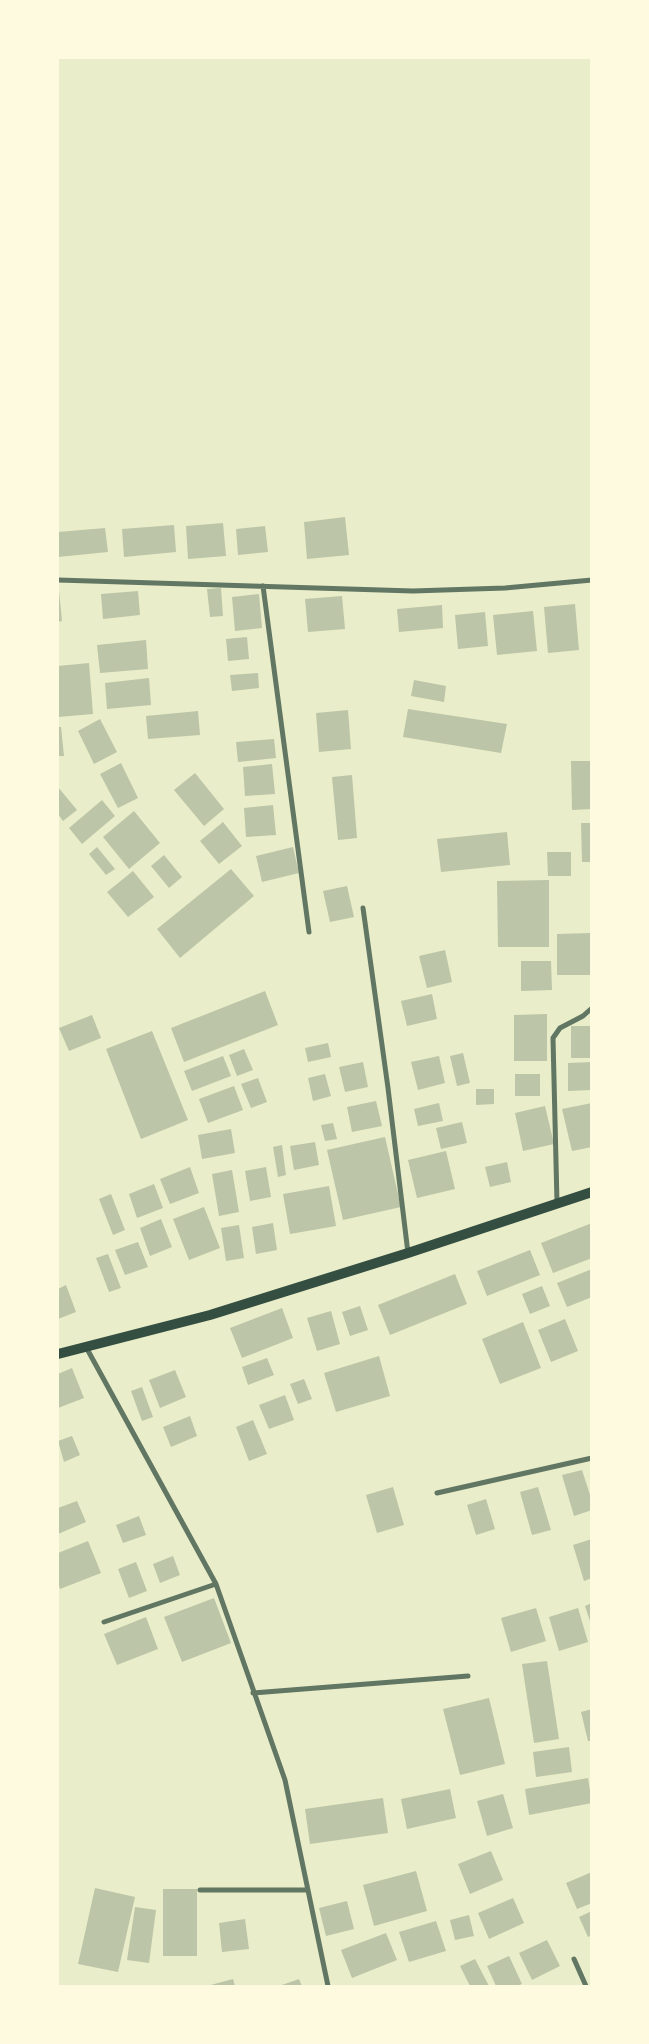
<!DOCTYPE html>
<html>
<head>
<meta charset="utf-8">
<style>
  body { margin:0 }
  #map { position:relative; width:649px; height:2044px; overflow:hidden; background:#e9edc9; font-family:"Alegreya Sans",sans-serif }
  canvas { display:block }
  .frame { position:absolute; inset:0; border:59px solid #fefae0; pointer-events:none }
</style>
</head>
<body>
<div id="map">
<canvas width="649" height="2044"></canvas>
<div class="frame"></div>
</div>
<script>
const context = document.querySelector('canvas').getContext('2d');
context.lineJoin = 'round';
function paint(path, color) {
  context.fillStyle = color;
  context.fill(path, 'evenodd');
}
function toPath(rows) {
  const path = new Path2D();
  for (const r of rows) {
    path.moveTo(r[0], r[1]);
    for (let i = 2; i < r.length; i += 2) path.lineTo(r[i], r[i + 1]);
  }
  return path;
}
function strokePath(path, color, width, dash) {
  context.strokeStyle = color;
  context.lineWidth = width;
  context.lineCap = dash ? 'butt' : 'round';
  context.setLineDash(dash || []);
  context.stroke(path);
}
paint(toPath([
  [345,517,349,555,307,559,304,522],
  [223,523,226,556,188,559,186,526],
  [174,525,176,552,124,557,122,529],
  [265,526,268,552,238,555,236,529],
  [105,528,108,552,58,557,58,532],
  [221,588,223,616,210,617,207,589],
  [58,591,59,591,62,621,58,622],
  [138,591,140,615,103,619,101,594],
  [259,594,262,628,235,631,232,597],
  [342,596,345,629,308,632,305,599],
  [575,604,579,650,548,653,544,607],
  [442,605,443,628,399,632,397,609],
  [533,611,537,651,497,655,493,615],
  [485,612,488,646,458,649,455,615],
  [247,637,249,659,228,661,226,639],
  [146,640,148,669,100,673,97,645],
  [89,663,93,714,58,717,58,666],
  [258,673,259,688,232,691,230,675],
  [149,678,151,705,107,709,105,683],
  [414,680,446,686,444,702,411,696],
  [408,709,507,724,501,753,403,737],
  [348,710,351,749,319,752,316,713],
  [198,711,200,735,148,739,146,716],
  [100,719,117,752,94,764,78,731],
  [58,727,61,727,64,756,58,756],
  [274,739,276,758,238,762,236,742],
  [571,761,592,761,592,809,572,810],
  [121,763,138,798,118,808,100,774],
  [272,764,275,794,245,796,243,767],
  [195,773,224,809,204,826,174,790],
  [352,775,357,838,338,840,332,777],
  [58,787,77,810,63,821,58,814],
  [102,800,115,816,82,844,69,828],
  [273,805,276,835,246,837,244,808],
  [134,811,160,843,129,869,103,837],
  [223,822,242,846,219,864,200,841],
  [581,823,592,823,592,862,582,862],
  [507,832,510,865,441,872,437,839],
  [97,847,115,869,106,875,89,854],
  [293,847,299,873,262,882,256,856],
  [547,852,571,852,571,876,548,876],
  [164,855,182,877,169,888,151,866],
  [231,869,254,896,180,958,157,929],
  [133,871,154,897,128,917,107,892],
  [549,880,549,947,498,947,497,881],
  [347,886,354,917,330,922,323,891],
  [592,933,592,975,557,975,557,934],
  [445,950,452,982,427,988,419,956],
  [521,961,551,961,552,990,521,991],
  [265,991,278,1025,184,1062,171,1028],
  [432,994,437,1019,407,1026,401,1001],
  [547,1014,547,1061,514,1061,514,1015],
  [92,1015,101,1038,69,1051,59,1028],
  [571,1026,592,1026,592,1058,571,1058],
  [152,1031,188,1120,141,1139,106,1049],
  [328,1043,331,1057,308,1062,305,1048],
  [244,1049,253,1070,237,1076,229,1055],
  [463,1053,470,1083,457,1086,450,1056],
  [223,1056,231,1076,192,1091,184,1071],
  [439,1056,445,1083,418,1090,411,1062],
  [363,1062,368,1087,345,1092,339,1067],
  [592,1062,592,1090,568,1091,568,1063],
  [325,1074,331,1096,313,1101,308,1078],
  [515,1074,540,1074,540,1096,515,1096],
  [258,1078,267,1102,251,1108,241,1084],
  [234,1086,243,1110,208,1123,199,1099],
  [476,1089,494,1089,494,1104,476,1105],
  [376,1101,382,1126,352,1132,347,1107],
  [439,1103,443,1121,418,1126,414,1109],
  [592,1103,592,1147,572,1151,562,1109],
  [545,1106,554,1144,523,1151,515,1113],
  [462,1122,467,1143,441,1149,436,1128],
  [333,1123,337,1139,325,1141,321,1125],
  [231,1129,235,1153,202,1159,198,1135],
  [385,1137,401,1207,343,1220,327,1150],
  [315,1142,319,1165,294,1170,290,1146],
  [282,1145,286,1175,278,1177,273,1147],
  [446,1151,455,1189,417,1198,408,1160],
  [507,1162,511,1182,490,1187,485,1167],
  [190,1167,199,1193,170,1204,160,1179],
  [266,1167,271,1197,250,1201,245,1171],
  [232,1170,239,1212,219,1216,212,1174],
  [154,1184,163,1208,137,1218,129,1194],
  [329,1186,336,1226,290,1234,283,1194],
  [111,1194,125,1230,113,1235,99,1199],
  [204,1207,220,1248,189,1260,173,1219],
  [161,1219,172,1247,150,1256,140,1228],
  [273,1223,277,1250,256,1254,252,1227],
  [592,1223,592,1258,553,1273,541,1243],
  [239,1225,244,1258,226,1261,221,1228],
  [138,1242,148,1267,125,1275,115,1250],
  [530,1250,540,1275,487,1296,477,1271],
  [108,1254,121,1288,109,1292,96,1258],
  [592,1269,592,1297,567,1307,557,1283],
  [455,1274,467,1304,390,1335,378,1305],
  [66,1285,76,1312,58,1319,58,1289],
  [542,1286,550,1306,530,1314,522,1294],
  [360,1306,368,1330,350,1336,342,1312],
  [282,1308,293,1338,242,1358,230,1328],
  [331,1311,340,1344,317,1351,307,1318],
  [565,1319,578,1351,551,1362,538,1330],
  [523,1322,541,1368,500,1384,482,1339],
  [379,1356,390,1396,336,1412,324,1373],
  [267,1358,274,1375,248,1385,242,1367],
  [72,1368,84,1398,58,1408,58,1374],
  [175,1370,186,1397,160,1408,149,1380],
  [304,1379,312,1399,298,1404,290,1384],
  [142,1387,153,1417,142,1421,131,1391],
  [285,1395,294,1420,269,1429,259,1405],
  [190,1416,197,1436,171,1447,163,1427],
  [253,1420,267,1454,249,1461,236,1427],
  [72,1436,80,1455,64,1462,58,1441],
  [582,1470,592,1501,592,1510,574,1516,562,1475],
  [393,1487,404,1525,377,1533,366,1495],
  [538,1487,551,1530,532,1535,520,1492],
  [486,1499,495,1529,476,1535,467,1505],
  [77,1501,86,1522,58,1534,58,1508],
  [139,1516,146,1535,123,1543,116,1525],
  [592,1539,592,1578,584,1581,573,1545],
  [88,1541,101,1573,60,1589,58,1582,58,1553],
  [173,1556,180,1575,160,1583,153,1564],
  [136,1562,147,1591,129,1598,118,1569],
  [214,1598,231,1643,182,1662,164,1617],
  [592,1603,592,1624,591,1624,585,1606],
  [536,1608,546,1641,511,1652,501,1618],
  [578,1608,588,1642,559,1651,549,1617],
  [146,1617,158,1649,117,1665,104,1634],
  [547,1661,559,1739,534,1743,522,1664],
  [489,1698,505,1764,460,1775,443,1709],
  [592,1709,592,1741,588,1741,581,1712],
  [569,1747,572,1772,536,1777,533,1752],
  [588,1778,592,1803,529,1815,525,1789],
  [450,1789,456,1818,407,1829,401,1799],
  [503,1794,513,1828,487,1836,477,1801],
  [383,1798,388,1833,310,1844,305,1809],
  [491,1851,503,1880,470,1894,458,1864],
  [416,1871,427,1911,374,1926,363,1885],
  [592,1872,592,1903,577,1909,566,1883],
  [95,1888,135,1897,118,1972,78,1964],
  [163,1889,197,1889,197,1956,163,1956],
  [513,1898,524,1923,489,1939,478,1913],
  [347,1901,354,1929,326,1936,319,1908],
  [135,1907,156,1910,149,1963,127,1960],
  [592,1911,592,1935,588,1937,579,1917],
  [469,1915,474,1936,455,1940,450,1920],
  [245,1919,249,1949,222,1952,219,1923],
  [436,1921,446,1951,409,1962,399,1932],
  [386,1933,397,1960,352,1978,341,1950],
  [547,1940,560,1966,532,1980,519,1953],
  [509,1956,522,1984,517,1986,496,1986,487,1966],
  [475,1959,489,1986,470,1986,460,1966],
  [233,1979,235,1986,207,1986],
  [299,1979,302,1986,279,1986]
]), '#bcc5a7');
strokePath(toPath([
  [58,580,413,591,505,588,592,580],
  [263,586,309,932],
  [363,908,388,1088,408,1253],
  [557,1203,553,1038,560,1028,583,1016,592,1008],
  [86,1347,216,1584,285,1780,328,1986],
  [437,1493,592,1458],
  [104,1622,216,1584],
  [253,1693,468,1676],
  [200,1890,308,1890],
  [574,1959,586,1986]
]), '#617663', 5);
strokePath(toPath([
  [58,1354,210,1315,408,1253,592,1192]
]), '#344e41', 10);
</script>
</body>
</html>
